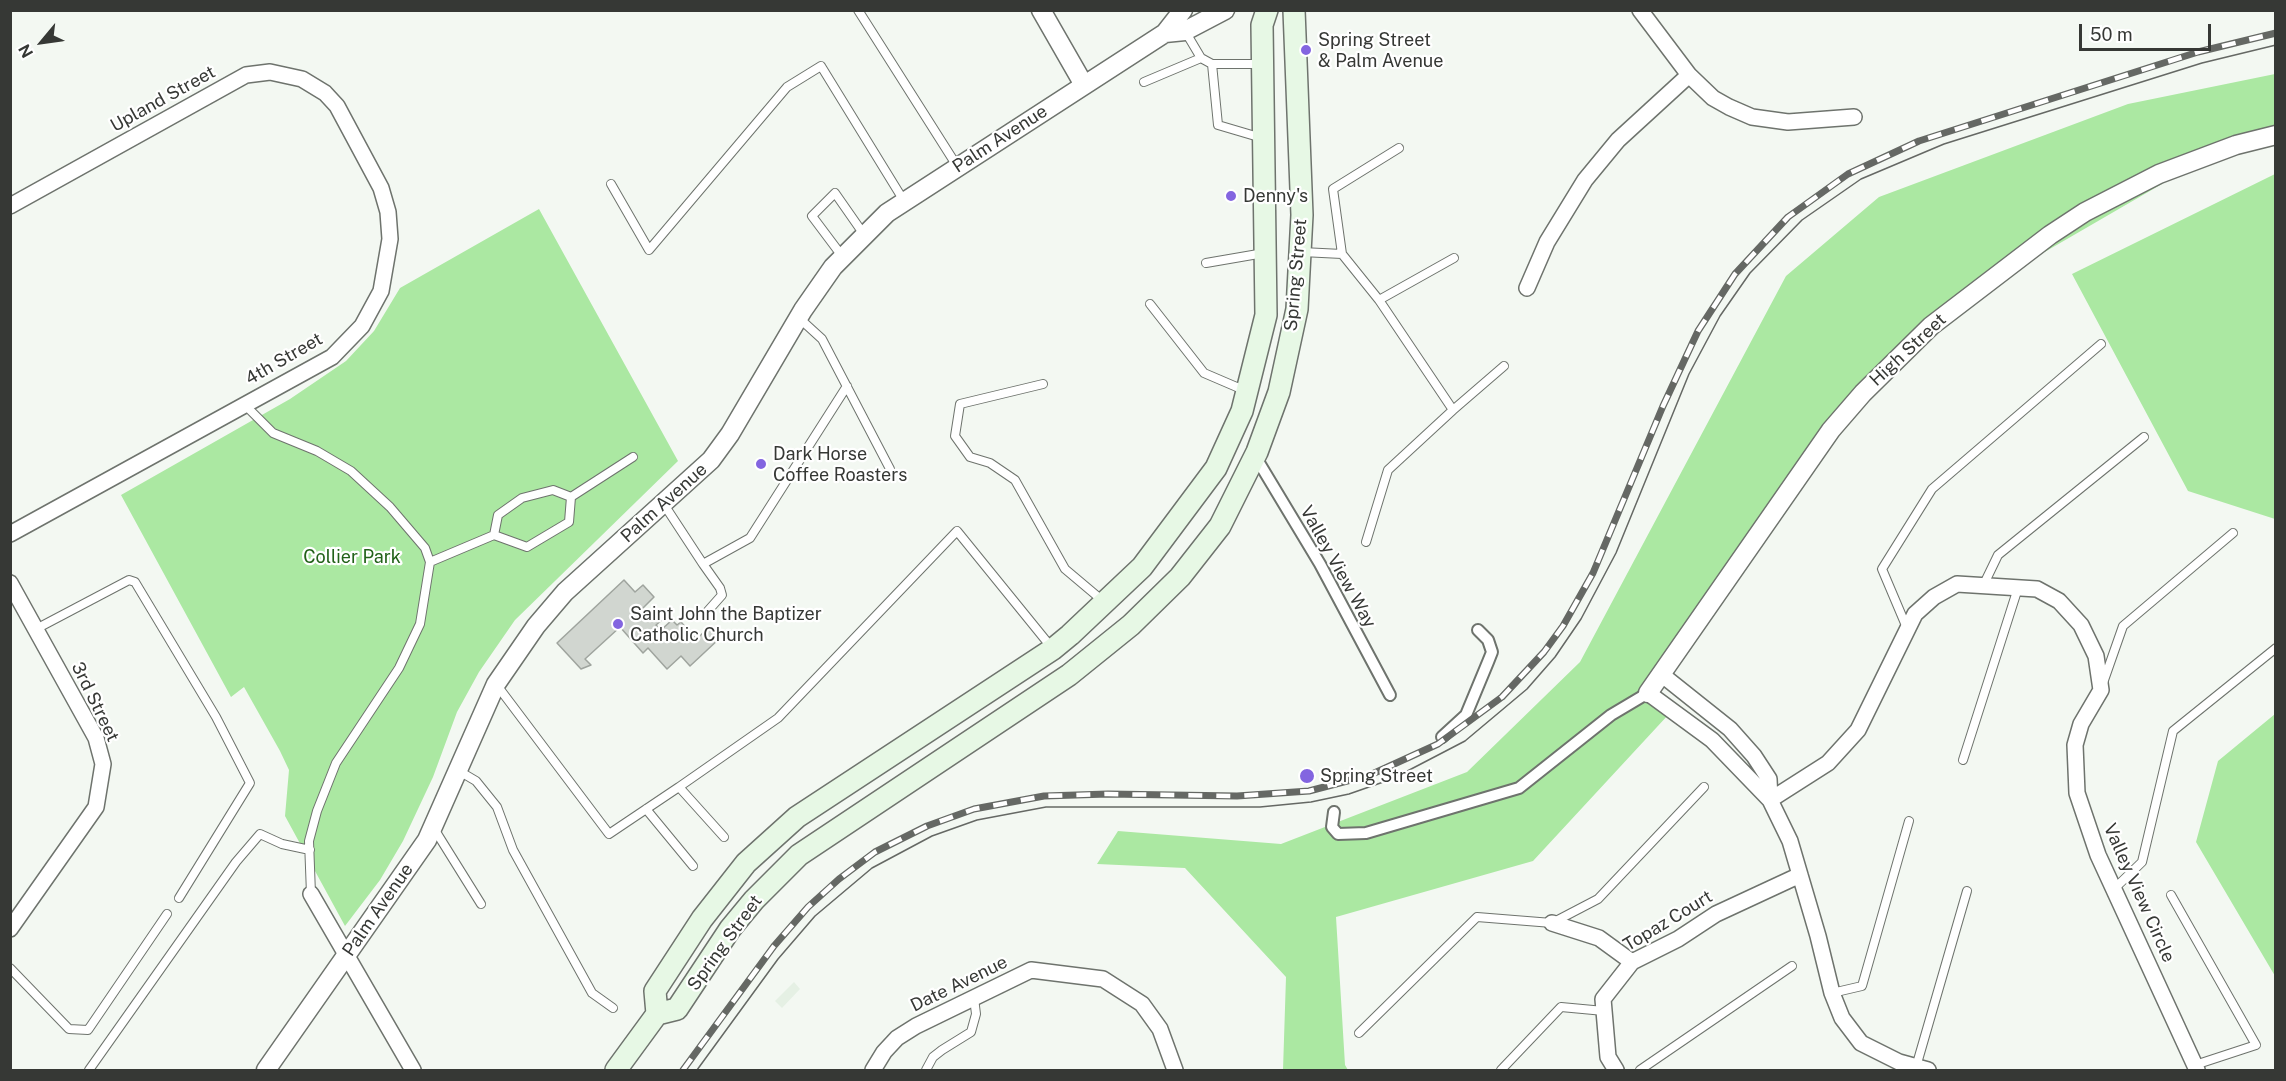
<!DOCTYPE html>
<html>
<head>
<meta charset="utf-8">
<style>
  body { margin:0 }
  #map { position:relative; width:2286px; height:1081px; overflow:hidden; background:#f3f8f2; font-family:"Public Sans",sans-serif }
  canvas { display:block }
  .frame { position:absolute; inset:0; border:12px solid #363835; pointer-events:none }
  .north { position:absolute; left:12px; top:12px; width:60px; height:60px; -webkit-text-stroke:4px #fff; paint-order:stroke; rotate:241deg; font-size:16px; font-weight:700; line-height:24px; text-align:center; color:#363835 }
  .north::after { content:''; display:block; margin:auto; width:21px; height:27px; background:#363835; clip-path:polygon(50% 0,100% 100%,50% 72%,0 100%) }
  .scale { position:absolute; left:2079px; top:24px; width:132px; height:27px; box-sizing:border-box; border:3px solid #363835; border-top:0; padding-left:8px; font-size:18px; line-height:21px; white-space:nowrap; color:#363835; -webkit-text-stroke:4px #fff; paint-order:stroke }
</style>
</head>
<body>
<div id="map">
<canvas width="2286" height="1081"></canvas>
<div class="frame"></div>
<div class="north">N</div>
<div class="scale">50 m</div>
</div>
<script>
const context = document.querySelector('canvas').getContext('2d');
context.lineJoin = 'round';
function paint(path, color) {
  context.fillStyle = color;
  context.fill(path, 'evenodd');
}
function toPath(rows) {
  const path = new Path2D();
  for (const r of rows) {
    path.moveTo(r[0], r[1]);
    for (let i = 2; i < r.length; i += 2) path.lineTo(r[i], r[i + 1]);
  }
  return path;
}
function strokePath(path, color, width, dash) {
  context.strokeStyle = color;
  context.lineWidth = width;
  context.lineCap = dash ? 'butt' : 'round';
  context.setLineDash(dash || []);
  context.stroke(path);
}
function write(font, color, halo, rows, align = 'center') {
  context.font = font + ' "Public Sans",sans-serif';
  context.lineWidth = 4.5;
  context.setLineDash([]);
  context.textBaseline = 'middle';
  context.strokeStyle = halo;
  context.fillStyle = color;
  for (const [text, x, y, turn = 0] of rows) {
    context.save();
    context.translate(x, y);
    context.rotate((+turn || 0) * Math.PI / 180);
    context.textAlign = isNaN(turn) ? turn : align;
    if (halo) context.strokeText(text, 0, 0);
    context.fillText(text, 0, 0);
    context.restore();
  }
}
paint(toPath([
  [794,982,800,989,782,1008,775,1001]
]), '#e5f0e4');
paint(toPath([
  [2275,74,2275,137,2224,148,1967,297,1897,358,1649,692,1669,714,1533,861,1336,917,1345,1065,1348,1070,1283,1070,1286,977,1185,868,1097,864,1118,831,1281,844,1467,772,1580,662,1786,276,1879,197,2128,104],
  [2275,174,2275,519,2188,491,2072,274],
  [539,209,678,461,515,620,479,672,457,712,433,777,403,841,380,880,345,926,285,816,289,770,280,751,244,687,231,697,121,495,290,399,346,361,374,331,400,288],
  [2275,714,2275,976,2196,842,2218,761]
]), '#abe8a2');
const building = toPath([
  [624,580,635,592,643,585,654,597,642,609,650,617,656,611,663,619,656,625,661,630,672,620,677,625,681,622,696,639,710,627,720,638,690,666,681,656,667,669,648,648,643,653,620,627,585,659,591,665,581,669,557,643,624,580]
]);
paint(building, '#d1d6d0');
strokePath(building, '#9fa49e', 1.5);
const service = toPath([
  [858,10,957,166],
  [1185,31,1201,58],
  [1261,64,1212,64,1218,125,1262,138],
  [1144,82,1201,58,1212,64],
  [611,184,649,250,787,87,821,66,904,201],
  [1302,252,1342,254,1333,189,1399,148],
  [1342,254,1379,300,1454,258],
  [842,256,812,216,835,193,865,236],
  [1206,263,1264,253],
  [1379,300,1453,410,1504,366],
  [1150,304,1204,373,1246,391],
  [799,318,822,339,890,469],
  [1043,384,960,404,955,436,970,457,990,463,1015,480,1065,569,1103,601],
  [245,405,273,433,317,451,351,471,390,507,425,548,430,562,420,624,399,668,336,763,317,811,309,841,311,894],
  [571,497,633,457],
  [663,503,703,564],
  [1366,542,1388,470,1453,410],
  [430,562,494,535,527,547,569,522,571,497,553,490,522,498,498,515,494,535],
  [1983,586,1998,555,2144,437],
  [706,613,722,595,720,588,703,564,750,538,847,386],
  [1907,628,1882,569,1932,489,2101,344],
  [36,629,129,580,135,582,216,717,250,783,179,898],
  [2103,683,2123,626,2233,533],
  [496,684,609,834,679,787],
  [1963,760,2018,588],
  [459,771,476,781,497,807,513,850,592,993,613,1008],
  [646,809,693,866],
  [433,827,481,904],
  [724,837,679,787,778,718,957,531,1052,648],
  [2114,889,2142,862,2173,731,2276,648],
  [2171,895,2256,1045,2195,1065],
  [10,968,69,1029,88,1030,167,914],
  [1832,993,1862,986,1909,821],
  [1359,1033,1477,917,1552,923,1598,899,1704,787],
  [1916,1067,1967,891],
  [89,1070,236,862,260,834,282,844,310,850],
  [926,1070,933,1057,942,1050,971,1032,976,1014,974,998],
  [1501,1070,1561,1007,1604,1011],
  [1640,1070,1792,966]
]);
const pedestrian = toPath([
  [1255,456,1320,564,1390,695],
  [1442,737,1466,715,1488,662,1492,652,1488,640,1478,630],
  [1334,812,1332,827,1338,834,1366,833,1519,788,1611,715,1648,693]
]);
const minor = toPath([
  [1640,10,1689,75,1713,98,1729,107,1752,117,1788,122,1854,117],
  [10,206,246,75,270,72,302,79,325,93,337,106,381,188,388,212,390,239,381,291,362,326,332,357,10,534],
  [1527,288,1547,242,1585,180,1618,140,1689,75],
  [10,583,96,738,103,764,96,807,10,929],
  [1661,674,1730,729,1754,756,1769,779,1770,800],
  [1648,693,1712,740,1770,800,1790,841,1818,936,1832,993,1842,1018,1861,1043,1899,1062,1928,1070],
  [1770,800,1828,763,1858,730,1915,614,1934,597,1957,584,2037,589,2059,601,2081,625,2096,656,2101,690,2081,724,2075,745,2077,793,2098,855,2197,1070],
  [311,894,413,1070],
  [1552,923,1599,938,1632,962],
  [873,1070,884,1052,897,1038,916,1026,1031,970,1103,979,1142,1004,1160,1029,1175,1070],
  [1616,1070,1608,1057,1603,999,1632,962,1678,939,1716,914,1800,875]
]);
const tertiary = toPath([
  [1041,10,1084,85],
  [1165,33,1185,31,1225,10],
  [1648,693,1831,430,1863,393,1931,326,2050,235,2085,212,2159,174,2236,145,2276,135],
  [266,1070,427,840,496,684,536,626,565,592,711,460,730,434,803,310,833,267,887,213,1165,33,1183,10]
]);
const secondary = toPath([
  [657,1014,677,1009,730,929,754,900,799,855,1069,675,1131,625,1180,577,1220,526,1257,452,1279,392,1297,309,1302,215,1294,10],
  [616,1070,657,1014,655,991,702,919,746,863,797,817,1053,649,1070,635,1142,567,1216,468,1242,411,1266,315,1262,25,1267,10]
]);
strokePath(service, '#6e736d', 10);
strokePath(pedestrian, '#6e736d', 14);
strokePath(minor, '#6e736d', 18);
strokePath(tertiary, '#6e736d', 21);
strokePath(secondary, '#6e736d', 24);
strokePath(service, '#fff', 8);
strokePath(pedestrian, '#fff', 10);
strokePath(minor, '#fff', 15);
strokePath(tertiary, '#fff', 18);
strokePath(secondary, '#e7f8e5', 21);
strokePath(toPath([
  [697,1070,778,959,815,916,872,868,932,836,977,820,1046,807,1260,807,1311,802,1349,794,1392,779,1465,741,1527,689,1555,657,1581,619,1616,553,1689,374,1720,316,1750,273,1802,220,1861,179,1944,144,2202,63,2276,45]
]), '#656864', 1.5);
const rail = toPath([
  [683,1070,774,946,808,907,839,879,875,852,927,826,974,809,1044,796,1108,794,1237,796,1309,791,1370,775,1438,744,1502,697,1544,652,1563,626,1593,573,1663,406,1698,331,1735,274,1788,217,1848,174,1919,141,2198,52,2276,33]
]);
strokePath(rail, '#656864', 7);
strokePath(rail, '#fff', 4.5, [14]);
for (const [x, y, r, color] of [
  [1306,50,6,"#8365e0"],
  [1231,196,6,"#8365e0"],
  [761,464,6,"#8365e0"],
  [618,624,6,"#8365e0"],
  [1307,776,8,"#8365e0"]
]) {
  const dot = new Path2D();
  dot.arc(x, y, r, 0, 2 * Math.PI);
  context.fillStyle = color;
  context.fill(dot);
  strokePath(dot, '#fff', 2);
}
write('18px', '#363835', '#fff', [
  ["Spring Street",1318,40],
  ["& Palm Avenue",1318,61],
  ["Denny's",1243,196],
  ["Dark Horse",773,454],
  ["Coffee Roasters",773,475],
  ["Saint John the Baptizer",630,614],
  ["Catholic Church",630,635],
  ["Spring Street",1320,776]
], 'left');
write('18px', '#363835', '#fff', [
  ["Upland Street",163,99,-29],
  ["Palm Avenue",1000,139,-33],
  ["Spring Street",1296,275,-85],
  ["High Street",1908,350,-43],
  ["4th Street",284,359,-30],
  ["Palm Avenue",664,503,-42],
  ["Valley View Way",1338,567,61],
  ["3rd Street",95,702,64],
  ["Valley View Circle",2139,893,66],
  ["Palm Avenue",378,910,-55],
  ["Topaz Court",1668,921,-31],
  ["Spring Street",725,943,-54],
  ["Date Avenue",959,984,-26]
]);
write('18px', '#226219', '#fff', [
  ["Collier Park",352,557]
]);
</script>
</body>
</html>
